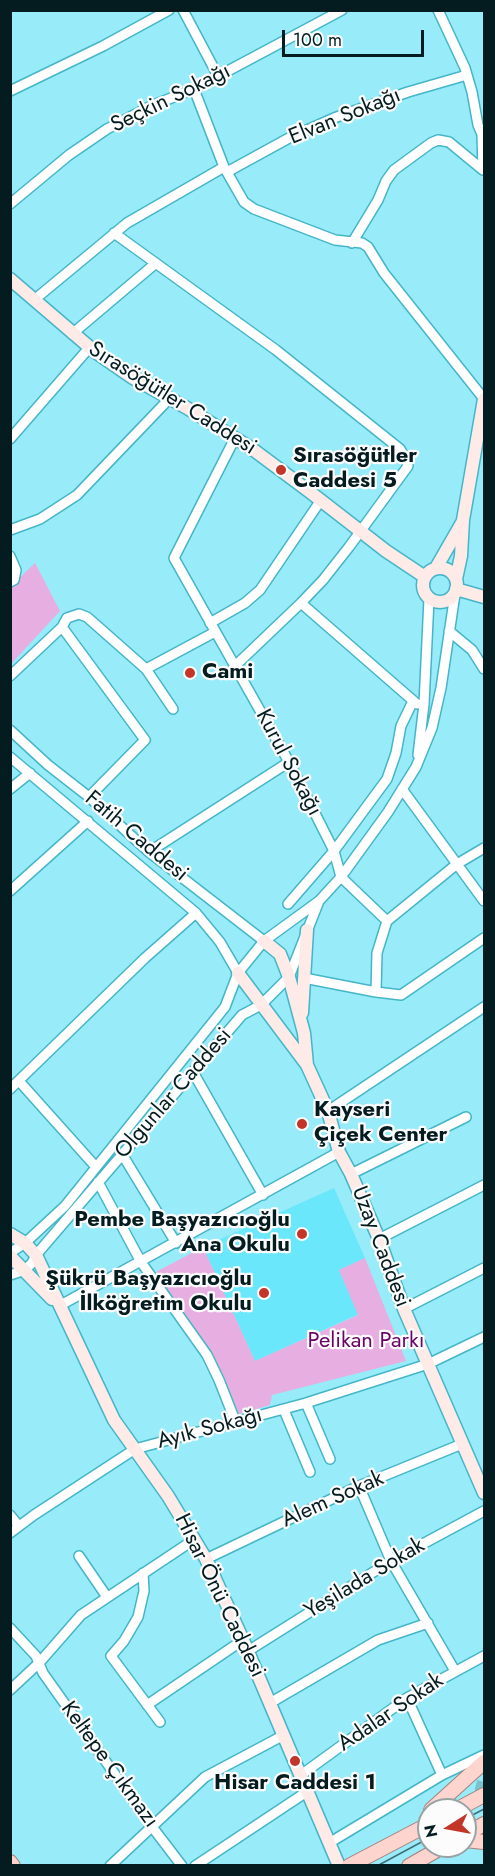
<!DOCTYPE html>
<html>
<head>
<meta charset="utf-8">
<style>
  body { margin:0 }
  #map { position:relative; width:495px; height:1876px; overflow:hidden; background:#98ebf9; font-family:Jost,sans-serif }
  canvas { display:block }
  .frame { position:absolute; inset:0; border:12px solid #041c20; pointer-events:none }
  .north { position:absolute; left:417px; top:1798px; width:60px; height:60px; box-sizing:border-box; background:#fcfcfc; border:2px solid #99a2a4; border-radius:50%; rotate:259deg; font-size:16px; font-weight:700; line-height:24px; text-align:center; color:#041c20 }
  .north::after { content:''; display:block; margin:auto; width:21px; height:27px; background:#c23528; clip-path:polygon(50% 0,100% 100%,50% 72%,0 100%) }
  .scale { position:absolute; left:282px; top:30px; width:142px; height:27px; box-sizing:border-box; border:3px solid #041c20; border-top:0; padding-left:8px; font-size:18px; line-height:21px; white-space:nowrap; color:#041c20; -webkit-text-stroke:4px #fcfcfc; paint-order:stroke }
</style>
</head>
<body>
<div id="map">
<canvas width="495" height="1876"></canvas>
<div class="frame"></div>
<div class="north">N</div>
<div class="scale">100 m</div>
</div>
<script>
const context = document.querySelector('canvas').getContext('2d');
context.lineJoin = 'round';
function paint(path, color) {
  context.fillStyle = color;
  context.fill(path, 'evenodd');
}
function toPath(rows) {
  const path = new Path2D();
  for (const r of rows) {
    if (r.length === 3) {
      path.moveTo(r[0] + r[2], r[1]);
      path.arc(r[0], r[1], r[2], 0, 2 * Math.PI);
      continue;
    }
    path.moveTo(r[0], r[1]);
    for (let i = 2; i < r.length; i += 2) path.lineTo(r[i], r[i + 1]);
  }
  return path;
}
function strokePath(path, color, width, dash) {
  context.strokeStyle = color;
  context.lineWidth = width;
  context.lineCap = dash ? 'butt' : 'round';
  context.setLineDash(dash || []);
  context.stroke(path);
}
function write(font, color, halo, rows, align = 'center') {
  context.font = font + ' Jost,sans-serif';
  context.lineWidth = 4.5;
  context.setLineDash([]);
  context.textBaseline = 'middle';
  context.strokeStyle = halo;
  context.fillStyle = color;
  for (const [text, x, y, turn = 0] of rows) {
    context.save();
    context.translate(x, y);
    context.rotate((+turn || 0) * Math.PI / 180);
    context.textAlign = isNaN(turn) ? turn : align;
    if (halo) context.strokeText(text, 0, 0);
    context.fillText(text, 0, 0);
    context.restore();
  }
}
paint(toPath([
  [334,1188,365,1258,339,1270,359,1314,255,1361,203,1247]
]), '#6ae7fb');
paint(toPath([
  [35,563,60,611,11,664,11,586],
  [203,1247,255,1361,358,1315,339,1270,365,1258,406,1361,272,1395,270,1405,236,1415,225,1385,154,1273]
]), '#e7aee2');
strokePath(toPath([
  [484,1782,482,1789,484,1804]
]), '#7ac2ce', 14, [14, 7]);
const street = toPath([
  [183,10,218,76],
  [438,10,465,68,472,92,478,125,484,139],
  [194,89,224,167,244,202,254,209,335,240,362,243,368,247,384,273,484,399],
  [10,91,103,46,169,10],
  [482,135,483,170],
  [227,172,289,138,334,118,408,92,467,75],
  [10,204,69,155,107,129,151,106,194,89,342,10],
  [114,233,276,350,400,449,407,461,408,466,349,547,323,580,301,603,235,666],
  [352,243,378,200,386,181,394,170,431,143,438,140,449,142,483,170],
  [34,300,127,223,224,167],
  [72,334,156,263],
  [235,438,174,558,289,762,334,851,341,877,387,921],
  [10,439,89,348],
  [10,530,40,519,77,495,170,398],
  [10,556,16,570,14,580,10,582],
  [301,603,417,704],
  [210,623,245,603,260,590,321,500],
  [62,627,145,740,89,797],
  [449,631,472,650,484,669],
  [146,669,215,632],
  [10,676,62,627,67,618,79,614,87,617,146,669,173,709],
  [10,730,48,765,89,797,149,852,264,941],
  [418,755,424,704,429,599],
  [10,757,196,913,220,942,238,973],
  [10,789,30,773],
  [402,789,484,901],
  [149,852,289,762],
  [10,891,88,821],
  [288,904,334,851,387,779,396,753,401,726,413,701],
  [304,978,376,992,401,995,484,938],
  [376,992,377,953,387,921,457,864,484,848],
  [193,1072,263,1195],
  [19,1081,96,1167],
  [10,1089,145,958,196,913],
  [328,1111,484,1007],
  [122,1154,176,1243],
  [351,1174,466,1117],
  [98,1182,141,1262,207,1355,219,1380,236,1423],
  [379,1239,484,1185],
  [10,1253,25,1243,65,1206,225,1007,238,973,264,941,319,901,341,877,388,812,416,767,432,728,441,688,455,594],
  [10,1275,25,1270,32,1263,36,1255,242,1015,261,1005,289,977,319,901],
  [59,1306,339,1152],
  [404,1309,484,1268],
  [306,1403,330,1459],
  [284,1410,310,1472],
  [359,1486,391,1561,455,1671],
  [10,1515,19,1526],
  [10,1533,34,1515,135,1449,306,1403,428,1364,484,1337],
  [79,1556,107,1597],
  [206,1559,359,1486,462,1444],
  [143,1573,144,1591,138,1617,124,1641,111,1656,160,1722],
  [10,1628,36,1656,43,1673,153,1828,182,1866],
  [248,1651,391,1561,484,1511],
  [10,1690,39,1663,81,1615,195,1539],
  [407,1698,442,1775],
  [270,1703,378,1640,428,1623],
  [147,1705,243,1640],
  [301,1775,407,1698,484,1656],
  [329,1843,442,1775,484,1755],
  [110,1866,205,1777,284,1735],
  [195,1866,308,1791]
]);
const secondary = toPath([
  [10,279,94,351,133,378,187,408,251,448,310,492,386,551,425,577],
  [440,585,17],
  [436,568,463,521],
  [456,579,461,556,463,520,484,399],
  [456,589,484,597],
  [238,973,307,1065,304,1033,289,977,280,954,264,941],
  [302,1013,307,930],
  [307,1065,328,1111,339,1152,351,1174,379,1239,404,1309,484,1493],
  [10,1234,25,1243,36,1255,114,1420,168,1496,206,1559,243,1640,339,1866],
  [10,1256,52,1299]
]);
const primary = toPath([
  [431,1810,484,1762],
  [456,1810,484,1795],
  [465,1835,484,1824],
  [465,1840,484,1842],
  [10,1862,13,1866],
  [349,1866,429,1824],
  [409,1866,444,1846]
]);
strokePath(street, '#44b6c8', 12);
strokePath(secondary, '#44b6c8', 15);
strokePath(primary, '#a5827c', 16);
strokePath(street, '#fff', 9);
strokePath(secondary, '#feeae7', 12);
strokePath(primary, '#fdd5ce', 14);
strokePath(toPath([
  [465,1819,484,1809],
  [377,1866,429,1838]
]), '#406f77', 1.5);
for (const [x, y, r, color] of [
  [281,470,6,"#c23528"],
  [190,673,6,"#c23528"],
  [302,1124,6,"#c23528"],
  [302,1234,6,"#c23528"],
  [264,1293,6,"#c23528"],
  [295,1761,6,"#c23528"]
]) {
  const dot = new Path2D();
  dot.arc(x, y, r, 0, 2 * Math.PI);
  context.fillStyle = color;
  context.fill(dot);
  strokePath(dot, '#fcfcfc', 2);
}
write('22px', '#041c20', '#fcfcfc', [
  ["Seçkin Sokağı",171,99,-26],
  ["Elvan Sokağı",345,117,-22],
  ["Sırasöğütler Caddesi",172,399,32],
  ["Kurul Sokağı",288,763,62],
  ["Fatih Caddesi",136,837,40],
  ["Olgunlar Caddesi",174,1094,-49],
  ["Uzay Caddesi",380,1247,69],
  ["Ayık Sokağı",210,1429,-15],
  ["Alem Sokak",333,1500,-24],
  ["Yeşilada Sokak",365,1579,-31],
  ["Hisar Önü Caddesi",219,1596,64],
  ["Adalar Sokak",391,1713,-34],
  ["Keltepe Çıkmazı",109,1765,54]
]);
write('bold 22px', '#041c20', '#fcfcfc', [
  ["Sırasöğütler",293,457],
  ["Caddesi 5",293,482],
  ["Cami",202,673],
  ["Kayseri",314,1111],
  ["Çiçek Center",314,1136],
  ["Pembe Başyazıcıoğlu",290,1221,"right"],
  ["Ana Okulu",290,1246,"right"],
  ["Şükrü Başyazıcıoğlu",252,1280,"right"],
  ["İlköğretim Okulu",252,1305,"right"],
  ["Hisar Caddesi 1",295,1784,"center"]
], 'left');
write('22px', '#6a0368', '#fcfcfc', [
  ["Pelikan Parkı",366,1342]
]);
</script>
</body>
</html>
